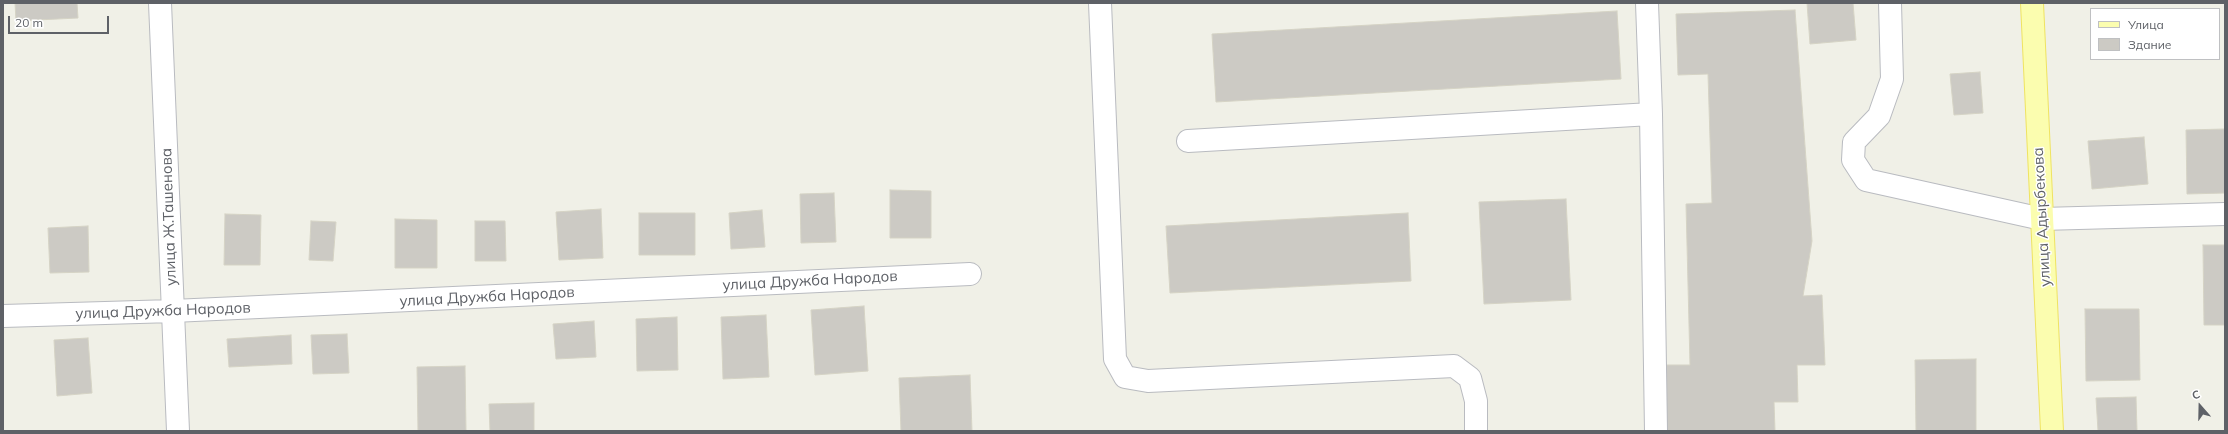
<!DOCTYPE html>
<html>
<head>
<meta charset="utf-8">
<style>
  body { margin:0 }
  #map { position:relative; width:2228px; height:434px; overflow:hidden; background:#f0f0e7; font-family:Mulish,sans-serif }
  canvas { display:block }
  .frame { position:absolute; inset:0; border:4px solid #5e6167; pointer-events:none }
  .legend { position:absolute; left:2090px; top:8px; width:130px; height:52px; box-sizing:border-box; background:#fff; border:1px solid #bfc0c2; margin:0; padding:5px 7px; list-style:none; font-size:12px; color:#5e6167 }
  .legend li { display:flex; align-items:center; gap:8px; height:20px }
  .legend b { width:20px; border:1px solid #bfc0c2 }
  .north { position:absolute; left:2180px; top:386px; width:40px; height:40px; -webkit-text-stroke:3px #fff; paint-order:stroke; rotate:340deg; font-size:11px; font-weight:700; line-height:16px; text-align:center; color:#5e6167 }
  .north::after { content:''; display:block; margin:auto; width:14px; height:18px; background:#5e6167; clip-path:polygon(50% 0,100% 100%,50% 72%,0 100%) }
  .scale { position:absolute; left:8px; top:16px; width:101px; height:18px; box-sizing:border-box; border:2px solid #5e6167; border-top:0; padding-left:5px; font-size:12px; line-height:14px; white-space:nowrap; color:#5e6167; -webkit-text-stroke:3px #fff; paint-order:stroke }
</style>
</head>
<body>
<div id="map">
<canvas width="2228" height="434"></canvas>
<div class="frame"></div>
<ul class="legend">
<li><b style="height:5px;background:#fbfdaf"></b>Улица</li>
<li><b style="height:11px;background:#cccac4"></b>Здание</li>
</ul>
<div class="north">С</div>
<div class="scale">20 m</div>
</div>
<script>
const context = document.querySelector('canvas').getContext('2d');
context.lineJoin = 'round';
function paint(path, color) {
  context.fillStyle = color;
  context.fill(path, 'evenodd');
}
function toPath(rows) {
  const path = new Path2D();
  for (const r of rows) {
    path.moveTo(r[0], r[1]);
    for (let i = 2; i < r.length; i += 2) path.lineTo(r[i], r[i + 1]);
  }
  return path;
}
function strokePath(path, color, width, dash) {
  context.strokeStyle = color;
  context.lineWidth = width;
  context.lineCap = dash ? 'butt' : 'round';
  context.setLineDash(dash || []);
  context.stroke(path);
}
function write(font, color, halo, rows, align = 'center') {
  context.font = font + ' Mulish,sans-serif';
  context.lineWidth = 3;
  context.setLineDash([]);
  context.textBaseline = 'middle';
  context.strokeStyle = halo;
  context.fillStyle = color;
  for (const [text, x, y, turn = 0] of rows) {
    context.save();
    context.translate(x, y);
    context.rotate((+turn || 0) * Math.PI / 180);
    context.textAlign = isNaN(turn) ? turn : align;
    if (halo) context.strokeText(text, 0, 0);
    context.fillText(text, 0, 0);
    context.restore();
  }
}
const building = toPath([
  [15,3,77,3,78,18,16,21,15,3],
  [1807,3,1853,3,1856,40,1810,44,1807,3],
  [1795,10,1812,241,1803,296,1822,295,1825,365,1797,365,1798,402,1774,402,1775,431,1665,431,1663,365,1690,365,1686,204,1712,203,1708,74,1678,75,1676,14,1795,10],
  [1617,11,1621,79,1216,102,1212,34,1617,11],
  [1980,72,1983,113,1954,115,1950,74,1980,72],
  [2225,129,2225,193,2187,194,2186,130,2225,129],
  [2144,137,2148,184,2092,189,2088,141,2144,137],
  [890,190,931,191,931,238,890,238,890,190],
  [834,193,836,242,801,243,800,194,834,193],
  [1566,199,1571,300,1484,304,1479,202,1566,199],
  [601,209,603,258,559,260,556,212,601,209],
  [762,210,765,247,731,249,729,213,762,210],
  [639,213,695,213,695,255,639,255,639,213],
  [1408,213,1411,281,1170,293,1166,226,1408,213],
  [225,214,261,215,260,265,224,265,225,214],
  [395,219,437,220,437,268,395,268,395,219],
  [311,221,336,222,333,261,309,260,311,221],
  [475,221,505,221,506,261,475,261,475,221],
  [88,226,89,272,50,273,48,228,88,226],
  [2203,245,2225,245,2225,325,2204,325,2203,245],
  [864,306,868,371,815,375,811,310,864,306],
  [2085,309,2139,309,2140,380,2086,381,2085,309],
  [766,315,769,377,723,379,721,317,766,315],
  [677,317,678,370,637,371,636,319,677,317],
  [594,321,596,357,556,359,553,324,594,321],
  [347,334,349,373,313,374,311,335,347,334],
  [291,335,292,364,229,367,227,339,291,335],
  [88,338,92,393,57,396,54,340,88,338],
  [1976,359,1976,431,1916,431,1915,360,1976,359],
  [465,366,466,431,418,431,417,367,465,366],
  [970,375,972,431,901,431,899,378,970,375],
  [2136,397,2137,431,2098,431,2096,398,2136,397],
  [534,403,534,431,490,431,489,404,534,403]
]);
paint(building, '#cccac4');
strokePath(building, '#d5d3c5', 1);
const minor = toPath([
  [160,3,178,431],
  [1100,3,1115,359,1125,377,1148,381,1454,366,1470,378,1476,401,1476,431],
  [1890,3,1892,79,1879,116,1854,142,1853,160,1866,180,2042,219,2225,214],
  [1651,114,1656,431],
  [1188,141,1651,114,1647,3],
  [3,316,173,311,970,274]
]);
const major = toPath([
  [2032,3,2052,431]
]);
strokePath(minor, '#b9bbc0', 24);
strokePath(major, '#efe361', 24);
strokePath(minor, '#fff', 22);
strokePath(major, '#fbfdaf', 22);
write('15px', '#5e6167', '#fff', [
  ["улица Ж.Ташенова",169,217,-92],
  ["улица Адырбекова",2042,217,-93],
  ["улица Дружба Народов",810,281,-3],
  ["улица Дружба Народов",487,297,-3],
  ["улица Дружба Народов",163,311,-2]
]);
</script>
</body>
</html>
